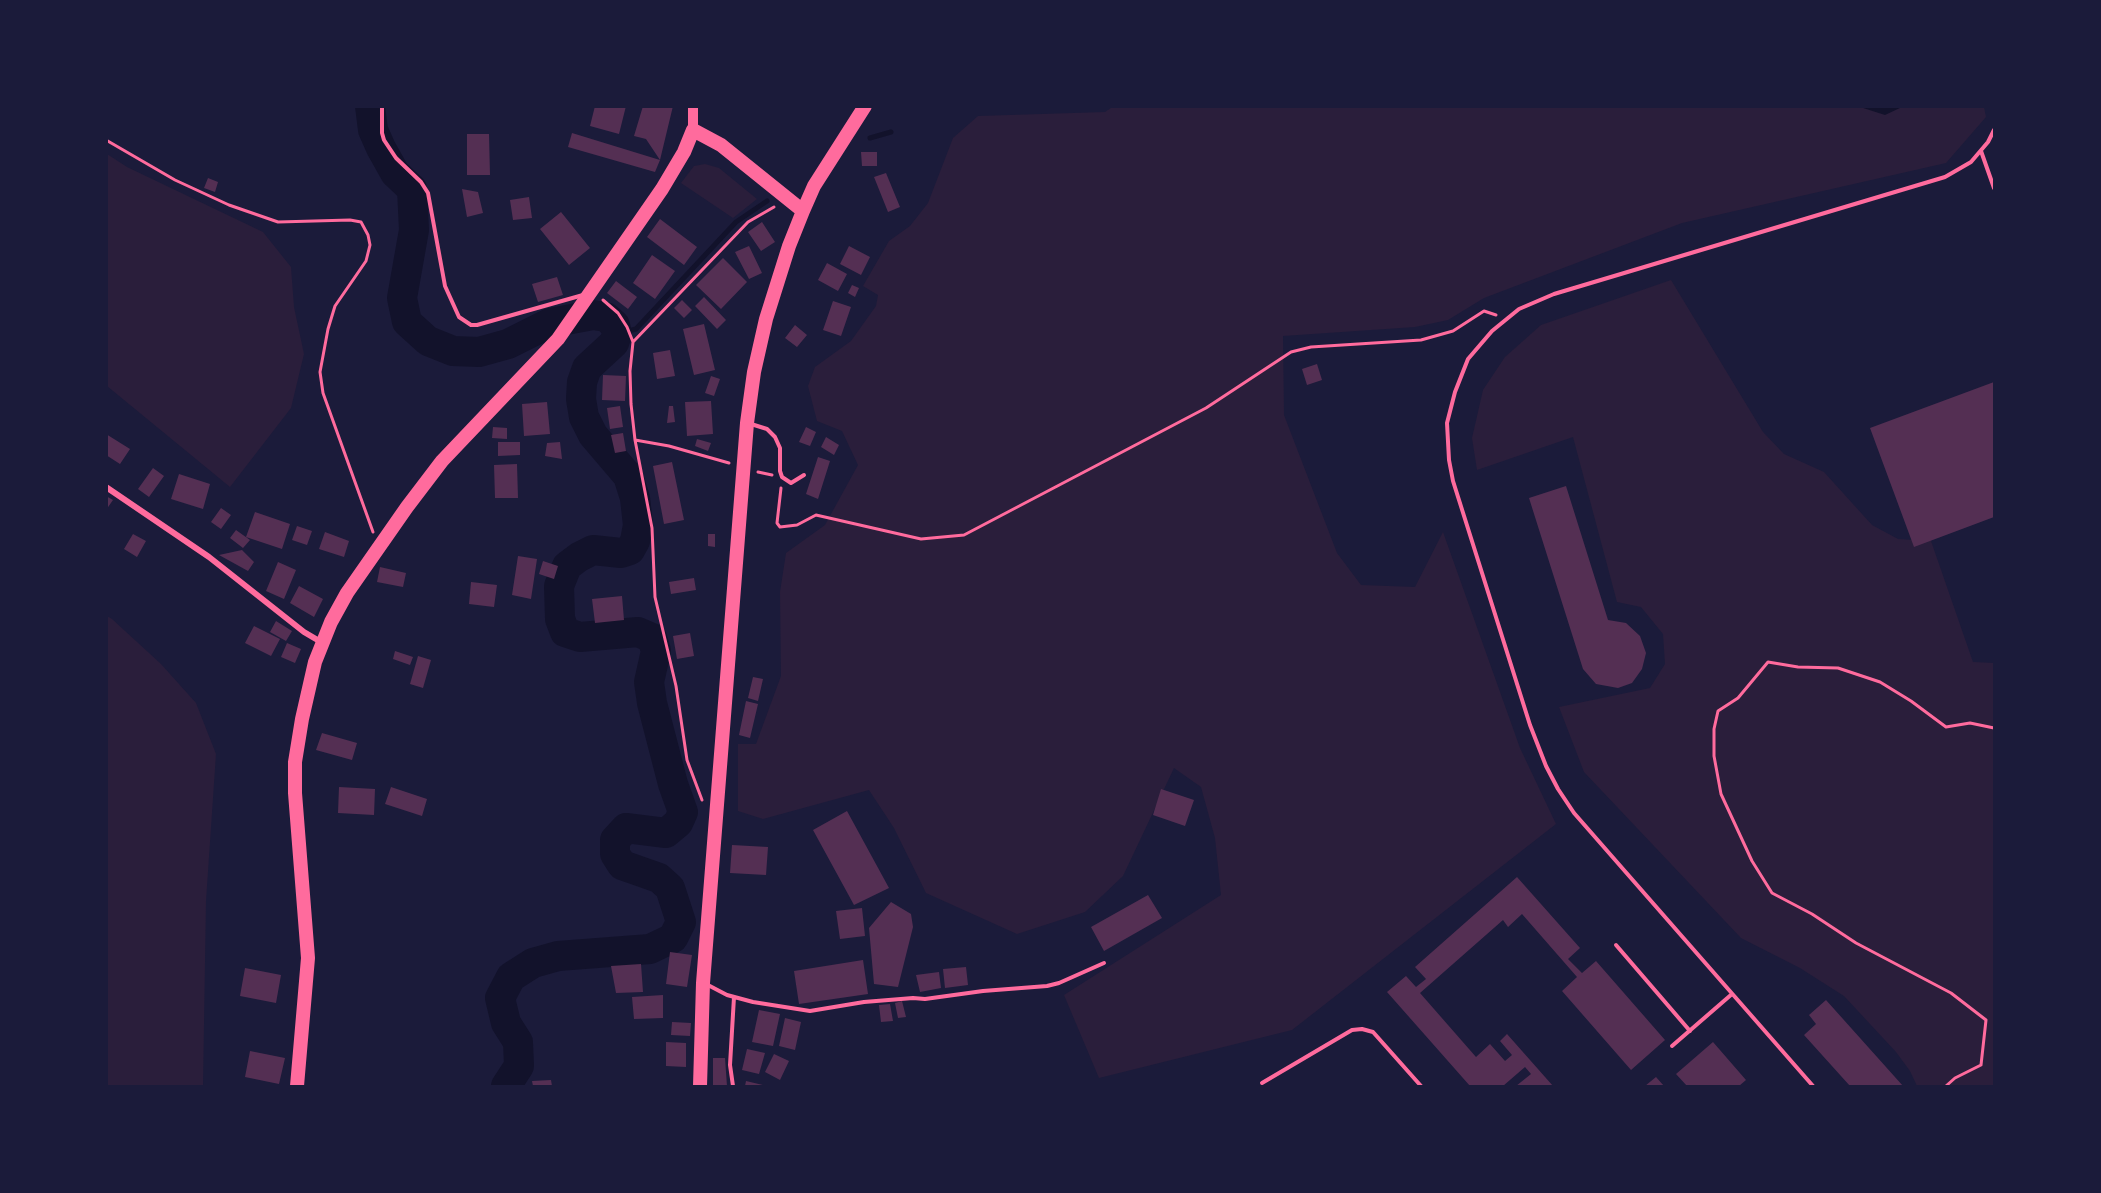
<!DOCTYPE html>
<html>
<head>
<meta charset="utf-8">
<style>
  body { margin:0 }
  #map { position:relative; width:2101px; height:1193px; overflow:hidden; background:#1b1b3a; font-family:Lato,sans-serif }
  canvas { display:block }
  .frame { position:absolute; inset:0; border:108px solid #1b1b3a; pointer-events:none }
</style>
</head>
<body>
<div id="map">
<canvas width="2101" height="1193"></canvas>
<div class="frame"></div>
</div>
<script>
const context = document.querySelector('canvas').getContext('2d');
context.lineJoin = 'round';
function paint(path, color) {
  context.fillStyle = color;
  context.fill(path, 'evenodd');
}
function toPath(rows) {
  const path = new Path2D();
  for (const r of rows) {
    path.moveTo(r[0], r[1]);
    for (let i = 2; i < r.length; i += 2) path.lineTo(r[i], r[i + 1]);
  }
  return path;
}
function strokePath(path, color, width, dash) {
  context.strokeStyle = color;
  context.lineWidth = width;
  context.lineCap = dash ? 'butt' : 'round';
  context.setLineDash(dash || []);
  context.stroke(path);
}
paint(toPath([
  [1114,106,1984,107,1986,117,1946,163,1682,223,1484,298,1448,320,1415,327,1283,336,1284,415,1337,553,1361,585,1415,587,1443,532,1520,748,1556,824,1292,1030,1099,1078,1064,995,1221,895,1215,838,1201,787,1174,768,1123,876,1085,912,1017,934,926,893,894,828,869,790,763,819,738,811,738,744,756,744,781,676,780,592,786,553,825,525,858,465,842,431,817,421,808,386,815,367,851,341,876,306,878,295,863,286,889,241,910,226,928,203,953,138,978,116,1105,112],
  [107,154,127,167,263,232,291,267,294,307,304,354,291,408,230,487,107,386],
  [705,164,719,168,757,199,733,218,681,183,694,166],
  [1671,280,1763,432,1784,454,1824,472,1872,525,1898,539,1931,541,1973,662,1994,663,1994,1086,1917,1086,1910,1071,1896,1052,1844,996,1800,968,1741,938,1584,772,1559,707,1650,688,1665,664,1663,634,1641,607,1617,602,1573,437,1477,470,1472,438,1483,390,1505,357,1541,325],
  [107,616,112,619,161,664,196,703,216,754,206,901,203,1086,107,1086]
]), '#2a1e3b');
paint(toPath([
  [1860,107,1902,107,1885,115]
]), '#12122b');
strokePath(toPath([
  [870,138,891,132],
  [617,334,636,329,736,222,767,201]
]), '#12122b', 5);
strokePath(toPath([
  [370,106,373,130,381,148,395,173,412,189,414,230,402,298,407,322,428,341,453,351,479,352,508,344,550,323,593,315,606,317,615,325,617,334,614,343,587,368,582,382,581,399,584,417,593,435,628,476,635,498,638,525,635,541,630,550,621,553,593,550,579,557,567,566,559,586,560,619,565,632,580,637,638,632,652,638,656,651,649,682,652,703,673,784,683,812,678,823,666,833,626,828,615,840,615,854,622,865,659,878,670,888,681,922,673,938,650,949,558,956,533,963,511,977,500,998,506,1023,518,1042,519,1066,506,1086]
]), '#12122b', 30);
paint(toPath([
  [595,106,626,106,619,134,590,126],
  [643,106,673,106,660,160,655,172,568,147,572,133,660,160,646,139,634,136],
  [467,134,489,134,490,175,467,175],
  [861,152,877,152,877,166,862,166],
  [886,173,900,207,888,212,874,177],
  [208,178,218,182,215,192,204,188],
  [462,189,478,192,483,213,467,217],
  [529,197,532,218,513,220,510,200],
  [561,212,590,248,569,265,540,229],
  [660,219,697,247,684,265,647,237],
  [762,222,775,242,761,251,748,232],
  [749,246,762,273,749,279,735,252],
  [849,246,870,257,861,275,840,264],
  [652,255,675,271,655,299,633,283],
  [723,258,747,282,721,309,696,285],
  [827,263,847,274,838,291,818,280],
  [557,277,563,295,538,302,532,284],
  [616,281,637,297,628,309,607,293],
  [852,285,859,288,855,297,848,293],
  [704,297,726,320,717,329,695,306],
  [682,300,692,310,684,318,674,308],
  [833,301,851,307,841,336,823,330],
  [704,324,715,370,694,375,683,329],
  [795,325,807,335,797,347,785,338],
  [670,350,675,376,657,379,653,353],
  [1317,364,1322,380,1307,385,1302,369],
  [603,375,626,376,625,401,602,400],
  [711,376,720,379,714,396,705,393],
  [1994,382,1994,517,1914,547,1870,428],
  [711,401,713,434,687,436,685,402],
  [547,402,550,434,524,436,522,404],
  [620,406,623,427,610,429,607,408],
  [669,406,673,406,675,422,667,423],
  [493,427,507,428,507,439,492,438],
  [806,427,816,432,810,446,799,442],
  [623,433,626,451,615,453,611,435],
  [106,434,130,449,120,464,106,455],
  [826,437,839,445,834,455,821,447],
  [697,439,711,443,708,451,695,446],
  [498,442,520,442,520,455,498,456],
  [560,442,562,459,545,456,547,443],
  [818,457,830,461,818,499,806,494],
  [672,462,684,520,664,524,653,466],
  [517,464,518,498,495,498,494,465],
  [153,468,164,476,149,497,138,489],
  [179,474,210,484,203,509,171,499],
  [1566,486,1608,620,1626,623,1640,636,1646,653,1642,669,1632,683,1618,688,1596,684,1583,669,1529,498],
  [106,496,113,500,106,510],
  [221,508,231,515,221,529,211,522],
  [255,512,290,524,282,549,246,537],
  [297,526,312,531,307,545,292,540],
  [236,530,250,540,243,548,230,538],
  [325,532,349,541,344,557,319,549],
  [133,534,146,541,137,557,124,549],
  [708,534,715,534,715,547,708,546],
  [242,550,254,562,248,571,219,555],
  [518,556,537,559,531,599,512,595],
  [543,561,558,566,554,579,539,574],
  [278,562,296,570,284,599,266,591],
  [380,567,406,573,403,587,377,582],
  [694,578,696,590,671,594,669,582],
  [471,582,497,585,494,607,469,604],
  [299,586,323,599,314,617,290,603],
  [622,596,624,620,595,623,592,599],
  [276,621,292,631,286,641,270,632],
  [254,626,280,639,271,656,245,643],
  [690,633,694,656,677,659,673,636],
  [287,643,301,649,295,663,281,657],
  [395,651,413,657,410,665,393,659],
  [418,656,431,660,423,688,410,684],
  [753,677,763,679,758,701,748,698],
  [746,701,758,704,750,738,739,735],
  [322,733,357,743,352,760,316,750],
  [339,787,375,789,374,815,338,813],
  [391,787,427,799,422,816,385,804],
  [1161,789,1194,800,1185,826,1153,815],
  [847,811,889,888,854,905,813,830],
  [732,845,768,847,766,875,730,873],
  [1517,877,1580,948,1568,959,1582,973,1596,961,1665,1040,1631,1070,1562,991,1577,977,1522,914,1508,927,1503,920,1420,993,1476,1057,1490,1044,1505,1061,1512,1055,1500,1041,1507,1034,1553,1086,1516,1086,1531,1074,1525,1067,1503,1086,1470,1086,1387,992,1406,976,1416,987,1426,979,1415,967],
  [1148,895,1162,918,1104,951,1091,927],
  [891,902,911,914,913,927,898,987,874,984,869,928],
  [862,908,865,936,840,939,836,911],
  [670,952,692,955,687,987,666,984],
  [863,960,868,994,799,1004,794,971],
  [641,964,643,992,616,993,611,966],
  [966,967,968,985,945,988,943,969],
  [245,968,281,975,276,1003,240,996],
  [939,972,941,988,920,992,916,975],
  [663,995,663,1018,634,1019,632,997],
  [1826,1000,1903,1086,1850,1086,1804,1035,1816,1024,1809,1015],
  [902,1001,906,1017,898,1018,895,1003],
  [890,1004,893,1021,881,1022,879,1005],
  [759,1010,780,1014,773,1046,752,1042],
  [785,1018,801,1022,795,1050,779,1046],
  [672,1022,691,1023,690,1036,671,1035],
  [666,1042,686,1043,686,1067,666,1066],
  [1713,1042,1746,1080,1739,1086,1687,1086,1676,1074],
  [747,1049,765,1053,759,1074,742,1070],
  [250,1051,285,1058,279,1084,245,1077],
  [774,1054,789,1061,780,1080,765,1072],
  [713,1058,725,1058,727,1086,713,1086],
  [1656,1077,1664,1086,1645,1086],
  [551,1080,552,1086,533,1086,532,1081],
  [746,1081,767,1086,745,1086]
]), '#542f53');
strokePath(toPath([
  [106,140,175,180,229,205,278,222,350,220,361,222,368,235,370,245,366,261,335,306,328,329,320,372,323,393,373,532],
  [603,300,618,313,627,327,633,342,630,371,631,404,635,440,652,528,655,597,676,686,687,760,702,800],
  [633,342,748,222,774,207],
  [635,440,669,446,729,463],
  [758,472,772,475],
  [781,488,777,523,780,527,797,525,816,515,921,539,964,535,1206,408,1291,352,1311,347,1421,340,1453,331,1484,311,1496,315],
  [1946,1086,1955,1078,1981,1065,1986,1020,1951,993,1856,943,1812,914,1772,893,1752,861,1721,794,1714,756,1714,729,1718,711,1738,698,1768,662,1798,667,1838,668,1880,682,1911,701,1946,727,1970,723,1994,728]
]), '#ff6b9d', 3);
strokePath(toPath([
  [382,106,382,133,384,140,396,158,421,182,428,193,445,286,459,317,471,325,477,325,583,295],
  [1981,151,1994,188],
  [751,424,767,429,775,437,780,448,780,471,782,477,791,483,804,475],
  [1616,945,1690,1031],
  [706,984,727,995,753,1002,810,1011,864,1002,913,998,925,999,983,991,1047,986,1059,983,1104,963],
  [1672,1046,1732,994],
  [1262,1083,1352,1030,1362,1029,1373,1032,1421,1086],
  [733,1086,730,1065,734,997],
  [1813,1086,1574,813,1558,789,1546,766,1530,725,1453,481,1449,460,1447,423,1455,392,1468,359,1492,331,1519,309,1554,294,1945,177,1971,162,1988,142,1994,130]
]), '#ff6b9d', 4);
strokePath(toPath([
  [106,487,209,557,304,632,321,642]
]), '#ff6b9d', 6);
strokePath(toPath([
  [693,130,693,106]
]), '#ff6b9d', 10);
strokePath(toPath([
  [297,1086,308,958,295,793,295,762,302,719,315,662,331,622,347,593,407,507,442,461,558,339,662,189,684,152,693,130,721,145,803,211],
  [700,1086,703,983,747,423,754,372,766,319,789,246,803,211,814,186,865,106]
]), '#ff6b9d', 14);
</script>
</body>
</html>
